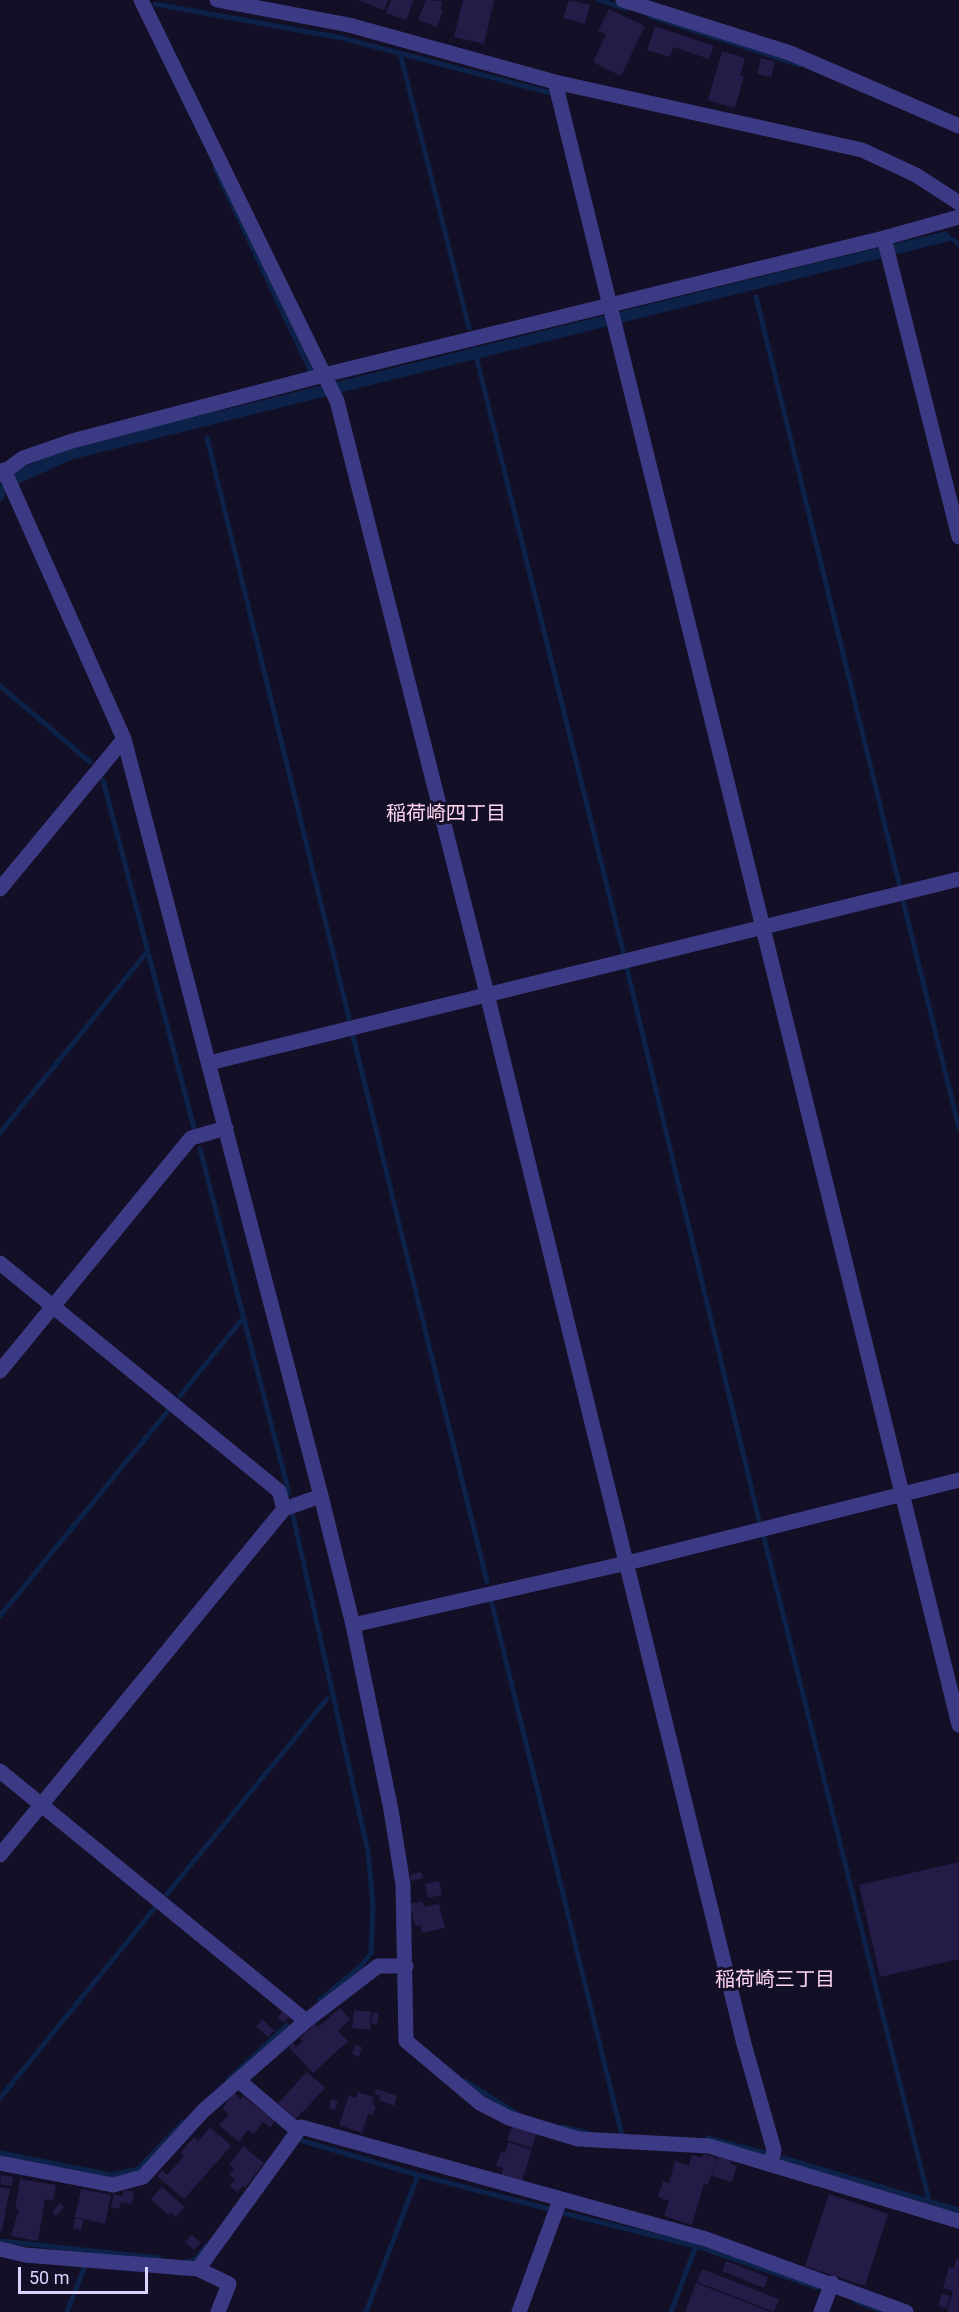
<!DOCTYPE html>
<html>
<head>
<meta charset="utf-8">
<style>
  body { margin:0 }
  #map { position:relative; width:959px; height:2312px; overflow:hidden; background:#130f26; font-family:Roboto,sans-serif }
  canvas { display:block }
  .scale { position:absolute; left:18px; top:2267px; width:130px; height:27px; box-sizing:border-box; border:3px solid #d9d4ff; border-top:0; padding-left:8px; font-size:18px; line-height:21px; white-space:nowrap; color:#d9d4ff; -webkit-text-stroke:4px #130f26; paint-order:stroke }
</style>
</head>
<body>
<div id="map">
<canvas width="959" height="2312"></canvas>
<div class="scale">50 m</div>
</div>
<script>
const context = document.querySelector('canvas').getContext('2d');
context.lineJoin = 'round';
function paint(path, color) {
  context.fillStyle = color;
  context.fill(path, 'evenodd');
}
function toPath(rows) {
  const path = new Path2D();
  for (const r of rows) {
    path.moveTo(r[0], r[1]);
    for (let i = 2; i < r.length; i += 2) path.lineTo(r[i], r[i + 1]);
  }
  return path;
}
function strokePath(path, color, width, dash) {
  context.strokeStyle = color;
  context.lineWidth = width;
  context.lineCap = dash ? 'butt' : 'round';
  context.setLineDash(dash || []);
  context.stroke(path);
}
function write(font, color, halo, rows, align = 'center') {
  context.font = font + ' Roboto,"Noto Sans JP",sans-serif';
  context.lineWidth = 6;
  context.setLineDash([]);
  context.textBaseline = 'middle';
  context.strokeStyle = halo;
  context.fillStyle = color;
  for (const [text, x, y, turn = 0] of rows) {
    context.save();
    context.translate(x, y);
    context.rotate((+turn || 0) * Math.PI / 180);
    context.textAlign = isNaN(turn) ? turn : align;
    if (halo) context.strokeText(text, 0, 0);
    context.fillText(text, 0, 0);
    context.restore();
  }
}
paint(toPath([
  [946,231,954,240,74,459,22,482,6,494,0,503,0,485,20,468,73,447]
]), '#0c2248');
strokePath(toPath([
  [599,0,626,9],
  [155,4,342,38,551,93],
  [650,16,800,65],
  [400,53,469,328],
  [215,168,312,374],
  [954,240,959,245],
  [756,297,900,887],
  [474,348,623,951],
  [207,438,349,1018],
  [0,686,90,762],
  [103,780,194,1128],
  [903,901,959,1128],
  [627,969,759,1520],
  [353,1036,487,1582],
  [0,1133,148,951],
  [200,1149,289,1493],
  [180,1396,244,1317],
  [293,1516,368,1852,373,1905,371,1953,361,1966,320,2000],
  [763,1534,929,2200],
  [491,1600,622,2135],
  [0,1616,167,1412],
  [167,1894,327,1699],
  [229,2079,287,2025],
  [465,2081,518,2114],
  [0,2098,154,1909],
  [562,2127,588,2133],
  [708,2138,765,2153],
  [303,2141,418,2175,549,2209],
  [0,2153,111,2175,138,2169,183,2122],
  [783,2158,959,2210],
  [563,2213,696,2246,818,2288],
  [0,2241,159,2258],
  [187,2261,192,2261,197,2258,206,2246],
  [855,2301,884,2312],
  [67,2312,86,2263],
  [366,2312,418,2175],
  [671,2312,696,2246]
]), '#0c2248', 5);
paint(toPath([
  [358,0,388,0,384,10],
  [391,0,414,0,406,20,386,13],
  [426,0,443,1,440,9,443,11,437,27,418,20],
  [463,0,494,0,484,44,454,37],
  [569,0,590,5,585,24,563,18],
  [609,9,645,26,621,76,593,62,606,34,598,31],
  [655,26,714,46,709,59,673,47,670,57,647,50],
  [722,51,745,58,740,75,744,76,735,108,708,100],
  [761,58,775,62,771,77,757,74],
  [959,1862,959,1959,880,1977,859,1885],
  [421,1872,423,1878,411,1881,410,1875],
  [439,1881,442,1895,428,1898,425,1884],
  [422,1901,424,1907,439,1904,445,1928,422,1933,420,1925,415,1926,410,1904],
  [340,2008,350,2019,338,2031,348,2041,313,2073,289,2047,293,2043,296,2047,303,2041,300,2038,315,2024,318,2027],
  [354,2010,371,2012,370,2030,352,2028],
  [283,2011,289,2017,284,2023,277,2018],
  [373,2013,379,2013,377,2024,371,2024],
  [262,2019,274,2030,268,2037,256,2027],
  [355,2045,362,2047,359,2057,352,2054],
  [307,2072,325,2088,296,2119,278,2103],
  [376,2089,397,2096,394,2106,379,2100,381,2096,374,2094],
  [358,2092,374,2097,372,2104,376,2106,373,2115,368,2114,362,2133,339,2125,349,2095,356,2098],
  [234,2093,241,2099,243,2096,275,2121,270,2128,263,2122,254,2134,248,2130,239,2142,219,2125,229,2114,222,2109],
  [331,2099,338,2101,335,2110,329,2108],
  [512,2126,536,2134,532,2148,507,2140],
  [210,2127,231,2146,184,2199,157,2176,162,2170,167,2175,184,2156,180,2153,194,2137,198,2141],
  [508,2142,532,2150,521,2183,501,2176,503,2168,496,2166,501,2152,505,2153],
  [243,2146,264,2163,245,2188,243,2186,237,2192,230,2186,235,2180,229,2175,234,2168,229,2165],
  [704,2154,717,2158,708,2185,704,2184,692,2225,664,2216,669,2201,658,2197,663,2181,669,2183,675,2161,689,2166,692,2155,702,2158],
  [718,2157,732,2161,731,2164,737,2166,732,2182,712,2176],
  [1,2175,13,2177,12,2186,0,2184],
  [20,2179,56,2185,53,2201,45,2199,38,2241,11,2236,19,2209,15,2209],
  [0,2187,10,2189,2,2231,0,2231],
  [162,2187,185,2207,176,2217,170,2212,168,2215,151,2199],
  [81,2189,111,2195,105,2224,75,2217],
  [124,2190,134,2192,132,2204,121,2202,119,2209,111,2207,114,2194,122,2196],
  [829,2194,888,2214,865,2286,805,2266],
  [60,2203,64,2207,56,2216,52,2212],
  [75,2218,84,2220,81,2230,73,2229],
  [192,2235,201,2243,194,2250,185,2242],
  [956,2259,959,2259,959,2312,950,2312,947,2311,953,2291,943,2288,949,2267,954,2268],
  [726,2261,768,2277,764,2288,722,2271],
  [702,2269,779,2299,774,2312,697,2282],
  [696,2283,771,2312,685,2312],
  [942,2294,950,2296,947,2308,938,2306]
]), '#241b47');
strokePath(toPath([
  [141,0,337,401,487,994,744,2044,774,2150,771,2164],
  [623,0,790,53,959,126],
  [555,82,959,1725],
  [884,238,959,537],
  [4,470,124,739,321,1496,353,1625,391,1810,403,1885,406,2041,480,2103,509,2118,578,2139,709,2146,959,2221],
  [0,475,23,458,72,441,324,375,884,238,959,217],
  [0,889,124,739],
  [209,1063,959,879],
  [0,1263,279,1491,284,1509],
  [0,1371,191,1138,226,1128],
  [353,1625,627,1563,959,1480],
  [0,1771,306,2021],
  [0,1855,284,1509,321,1496],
  [238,2080,298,2131,301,2127,706,2239,906,2312],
  [0,2163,113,2185,143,2177,203,2111,306,2021,378,1966,406,1966],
  [0,2249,25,2255,198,2269],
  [218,2312,229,2284,198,2269,298,2131],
  [519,2312,560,2200],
  [821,2312,832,2283]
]), '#3d3a85', 15);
strokePath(toPath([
  [217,0,349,25,555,82,862,150,916,175,959,203]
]), '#3d3a85', 15);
write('20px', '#ffd6f0', '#130f26', [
  ["稲荷崎四丁目",446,815],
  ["稲荷崎三丁目",775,1981]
]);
</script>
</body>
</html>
